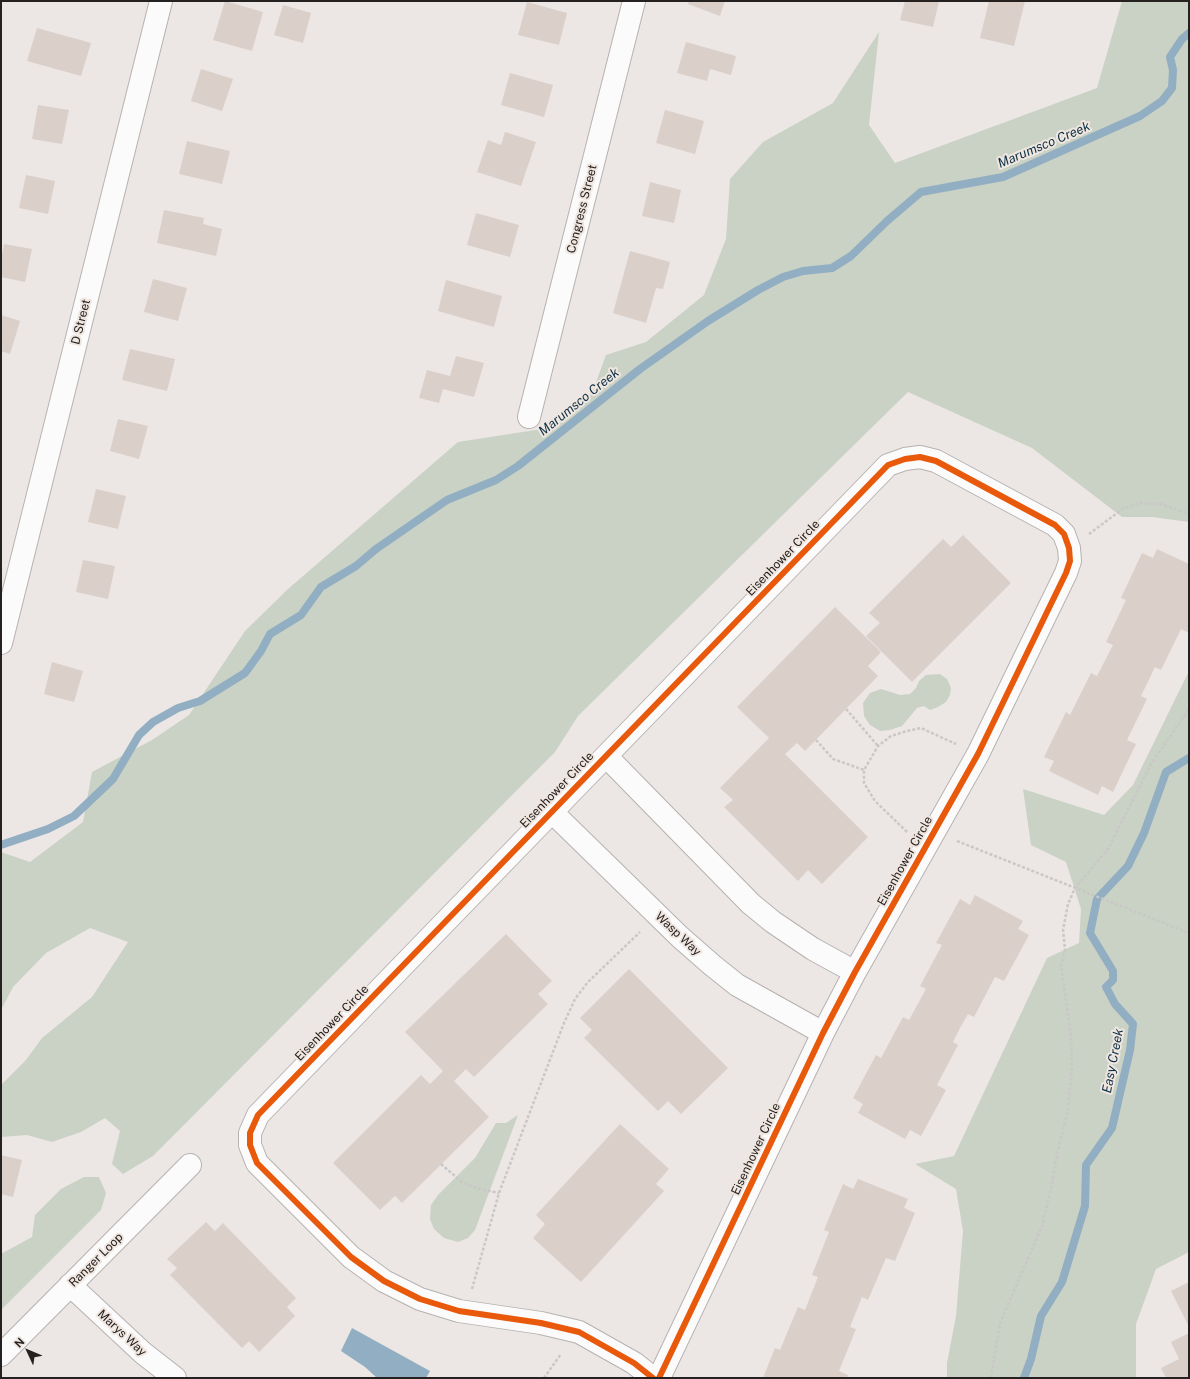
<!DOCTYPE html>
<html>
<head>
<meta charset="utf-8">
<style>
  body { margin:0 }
  #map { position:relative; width:1190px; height:1379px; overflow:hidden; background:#ece7e4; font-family:"Public Sans",sans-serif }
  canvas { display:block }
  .frame { position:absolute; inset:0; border:2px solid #252120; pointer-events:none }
  .north { position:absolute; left:8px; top:1331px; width:40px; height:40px; -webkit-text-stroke:3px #f0e6e0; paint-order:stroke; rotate:314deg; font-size:11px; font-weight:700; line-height:16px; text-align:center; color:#252120 }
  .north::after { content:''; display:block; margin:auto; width:14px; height:18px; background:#252120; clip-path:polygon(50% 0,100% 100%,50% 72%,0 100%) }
</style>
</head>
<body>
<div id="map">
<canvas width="1190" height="1379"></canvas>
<div class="frame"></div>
<div class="north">N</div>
</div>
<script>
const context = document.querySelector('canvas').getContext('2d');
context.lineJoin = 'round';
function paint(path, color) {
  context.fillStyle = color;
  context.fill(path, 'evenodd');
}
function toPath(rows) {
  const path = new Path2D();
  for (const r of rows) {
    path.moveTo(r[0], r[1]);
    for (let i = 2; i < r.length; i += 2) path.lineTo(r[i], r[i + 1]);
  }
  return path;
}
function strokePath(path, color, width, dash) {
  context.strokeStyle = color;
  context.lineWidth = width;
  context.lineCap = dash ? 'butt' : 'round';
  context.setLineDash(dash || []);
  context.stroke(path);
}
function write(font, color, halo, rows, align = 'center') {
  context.font = font + ' "Public Sans",sans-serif';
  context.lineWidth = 4;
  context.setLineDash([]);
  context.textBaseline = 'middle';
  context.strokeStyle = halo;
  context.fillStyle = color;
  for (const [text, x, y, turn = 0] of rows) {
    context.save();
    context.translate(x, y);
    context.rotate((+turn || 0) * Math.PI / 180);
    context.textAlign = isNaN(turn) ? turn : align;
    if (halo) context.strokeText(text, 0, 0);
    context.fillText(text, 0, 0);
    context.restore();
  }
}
paint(toPath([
  [1122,1,1189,1,1189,522,1152,517,1122,517,1032,448,908,392,578,716,555,752,153,1156,123,1174,112,1164,120,1131,105,1118,81,1132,52,1142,27,1135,1,1137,1,1085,26,1060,42,1038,92,997,128,942,90,928,46,953,13,987,1,1010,1,852,30,862,83,822,92,772,152,740,189,715,245,631,288,589,458,442,542,429,592,393,606,355,646,342,704,295,726,239,730,179,763,142,833,103,879,32,869,125,895,163,1097,88],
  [1189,671,1189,1252,1156,1269,1136,1324,1136,1378,947,1378,947,1363,956,1316,963,1231,956,1189,915,1164,954,1156,1047,958,1079,943,1081,909,1066,862,1031,845,1023,789,1104,815,1133,785],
  [940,674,947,679,951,688,950,695,946,702,938,707,930,710,924,706,917,708,902,726,890,730,880,731,870,725,864,716,863,703,870,693,881,689,900,695,910,694,916,688,919,681,926,675],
  [518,1115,475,1230,468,1238,458,1242,444,1238,434,1229,430,1219,431,1205,438,1195,475,1158,496,1123,506,1123],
  [84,1177,99,1177,106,1193,101,1210,1,1310,1,1254,32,1237,35,1215,61,1189]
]), '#c9d2c4');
paint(toPath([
  [352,1328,430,1371,426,1378,377,1378,365,1367,341,1351]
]), '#92aec2');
strokePath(toPath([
  [1,845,48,829,74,816,113,779,139,735,153,722,178,708,200,701,245,673,261,651,270,634,301,615,321,587,356,566,376,549,447,500,496,480,518,466,640,369,708,321,758,290,783,277,803,271,832,268,851,256,887,221,921,192,1003,177,1140,116,1162,101,1172,88,1173,70,1170,57,1182,39,1189,33],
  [1024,1378,1031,1359,1041,1316,1062,1282,1085,1206,1086,1165,1112,1128,1130,1050,1133,1024,1115,1004,1106,987,1113,980,1113,971,1090,933,1097,899,1128,866,1144,833,1166,772,1189,758]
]), '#92aec2', 8);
paint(toPath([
  [225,1,263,12,252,51,213,40],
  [689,1,725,1,720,16,688,4],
  [905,1,939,1,933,27,900,20],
  [989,1,1025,1,1014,46,980,38],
  [527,2,567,13,559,45,518,35],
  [283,5,311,13,303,43,274,35],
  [37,28,91,43,81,76,27,61],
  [686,42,736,56,731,75,710,69,707,81,677,73],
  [201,69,233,79,222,111,191,101],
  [510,73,553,85,544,117,501,105],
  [38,105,69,110,62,144,32,139],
  [665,110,704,121,695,154,656,143],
  [505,132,536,142,521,186,477,172,488,140,501,145],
  [187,141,230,151,222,184,179,174],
  [26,175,55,181,48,214,19,208],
  [650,182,681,190,674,223,642,216],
  [164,210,204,218,203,224,222,229,216,256,157,243],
  [476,213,519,225,510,257,467,245],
  [4,244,32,249,25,282,1,277,1,260],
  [630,251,670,262,663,289,656,288,646,323,613,313],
  [153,279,187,288,178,321,144,312],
  [446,280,502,296,494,327,438,311],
  [1,315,20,321,10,354,1,351],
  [130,349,175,359,167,391,122,380],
  [456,356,484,363,474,397,443,389,439,403,419,398,427,370,450,376],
  [118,419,148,426,139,459,110,451],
  [96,489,126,496,118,529,88,522],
  [963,535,1011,583,912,682,866,636,880,623,869,613,943,539,951,547],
  [1157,549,1189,564,1189,633,1181,629,1161,670,1155,667,1141,696,1147,699,1127,740,1136,744,1113,792,1102,786,1098,795,1049,771,1054,761,1044,757,1066,712,1070,715,1091,673,1097,676,1113,645,1106,642,1126,600,1121,598,1142,553,1153,558],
  [83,560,115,566,108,599,76,592],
  [835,607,881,652,868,666,878,676,805,751,797,743,785,754,868,837,822,884,808,870,798,881,724,807,733,800,720,788,769,738,737,707],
  [52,662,83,671,74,702,44,694],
  [975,895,1023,921,1018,929,1029,935,1004,981,995,977,974,1017,968,1014,960,1028,953,1042,958,1045,937,1085,946,1090,921,1136,910,1130,905,1139,858,1113,863,1104,853,1098,876,1055,881,1058,903,1017,909,1020,926,989,920,986,942,945,936,943,960,899,970,905],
  [506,934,552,981,538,994,548,1004,474,1077,466,1069,454,1081,489,1117,402,1203,395,1196,380,1210,333,1163,421,1075,430,1084,443,1071,405,1032],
  [629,969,728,1068,681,1114,668,1101,658,1111,584,1038,592,1030,580,1018],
  [620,1124,669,1169,656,1184,664,1191,581,1282,533,1238,545,1224,536,1215],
  [1,1155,22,1160,13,1197,1,1194],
  [858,1179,908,1199,904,1208,915,1213,895,1261,886,1258,868,1300,862,1297,850,1327,856,1329,839,1371,848,1375,847,1378,763,1378,775,1348,780,1350,798,1307,805,1310,818,1277,812,1275,829,1232,824,1230,843,1184,853,1189],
  [206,1222,215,1231,223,1223,296,1298,287,1307,295,1316,259,1352,249,1341,242,1348,170,1275,177,1268,167,1259],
  [1189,1282,1189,1327,1171,1291],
  [1189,1333,1189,1378,1166,1378,1161,1368,1179,1359,1171,1342]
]), '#dacfc9');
const minor = toPath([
  [529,417,634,1],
  [1,643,161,1],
  [606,756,751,904,773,922,813,949,855,972],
  [552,812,680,937,712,965,737,985,823,1033],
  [70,1285,143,1353,175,1378],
  [1,1355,190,1165],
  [653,1378,634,1363,579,1332,541,1323,459,1311,420,1299,384,1281,351,1257,257,1163,250,1145,250,1133,258,1115,888,465,905,459,920,457,936,461,1055,525,1064,534,1069,548,1070,561,1066,573,978,754,855,972,823,1033,659,1378]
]);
strokePath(minor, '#b6b2b0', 24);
strokePath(toPath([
  [1089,534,1124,508,1140,503,1161,504,1189,514],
  [846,709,878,746],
  [816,740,833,759,864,770],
  [907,832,875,801,864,783,864,770,878,746,891,736,907,731,921,728,956,744],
  [957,841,1189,933],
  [441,1164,463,1183,480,1189,499,1193],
  [472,1289,499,1193,564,1023,575,999,588,982,640,932],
  [544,1378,561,1354],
  [991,1378,1000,1323,1042,1226,1052,1184,1057,1154,1068,1109,1072,1068,1071,1035,1061,966,1065,949,1063,930,1068,904,1075,888,1108,849,1151,764,1189,709]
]), '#cac7c7', 2.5, [3, 2]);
strokePath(minor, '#fcfbfb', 22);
strokePath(toPath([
  [653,1378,634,1363,579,1332,541,1323,459,1311,420,1299,384,1281,351,1257,257,1163,250,1145,250,1133,258,1115,888,465,905,459,920,457,936,461,1055,525,1064,534,1069,548,1070,561,1066,573,978,754,855,972,823,1033,659,1378]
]), '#e8590c', 6);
write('12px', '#252120', '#f0e6e0', [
  ["Congress Street",582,209,-76],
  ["D Street",81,322,-76],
  ["Eisenhower Circle",783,558,-46],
  ["Eisenhower Circle",557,790,-46],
  ["Eisenhower Circle",905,861,-61],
  ["Wasp Way",678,934,43],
  ["Eisenhower Circle",332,1023,-46],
  ["Eisenhower Circle",756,1149,-65],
  ["Ranger Loop",96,1260,-45],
  ["Marys Way",122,1333,43]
]);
write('italic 13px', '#0c3146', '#f0e6e0', [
  ["Marumsco Creek",1044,145,-23],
  ["Marumsco Creek",579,402,-39],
  ["Easy Creek",1113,1061,-79]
]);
</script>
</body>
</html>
